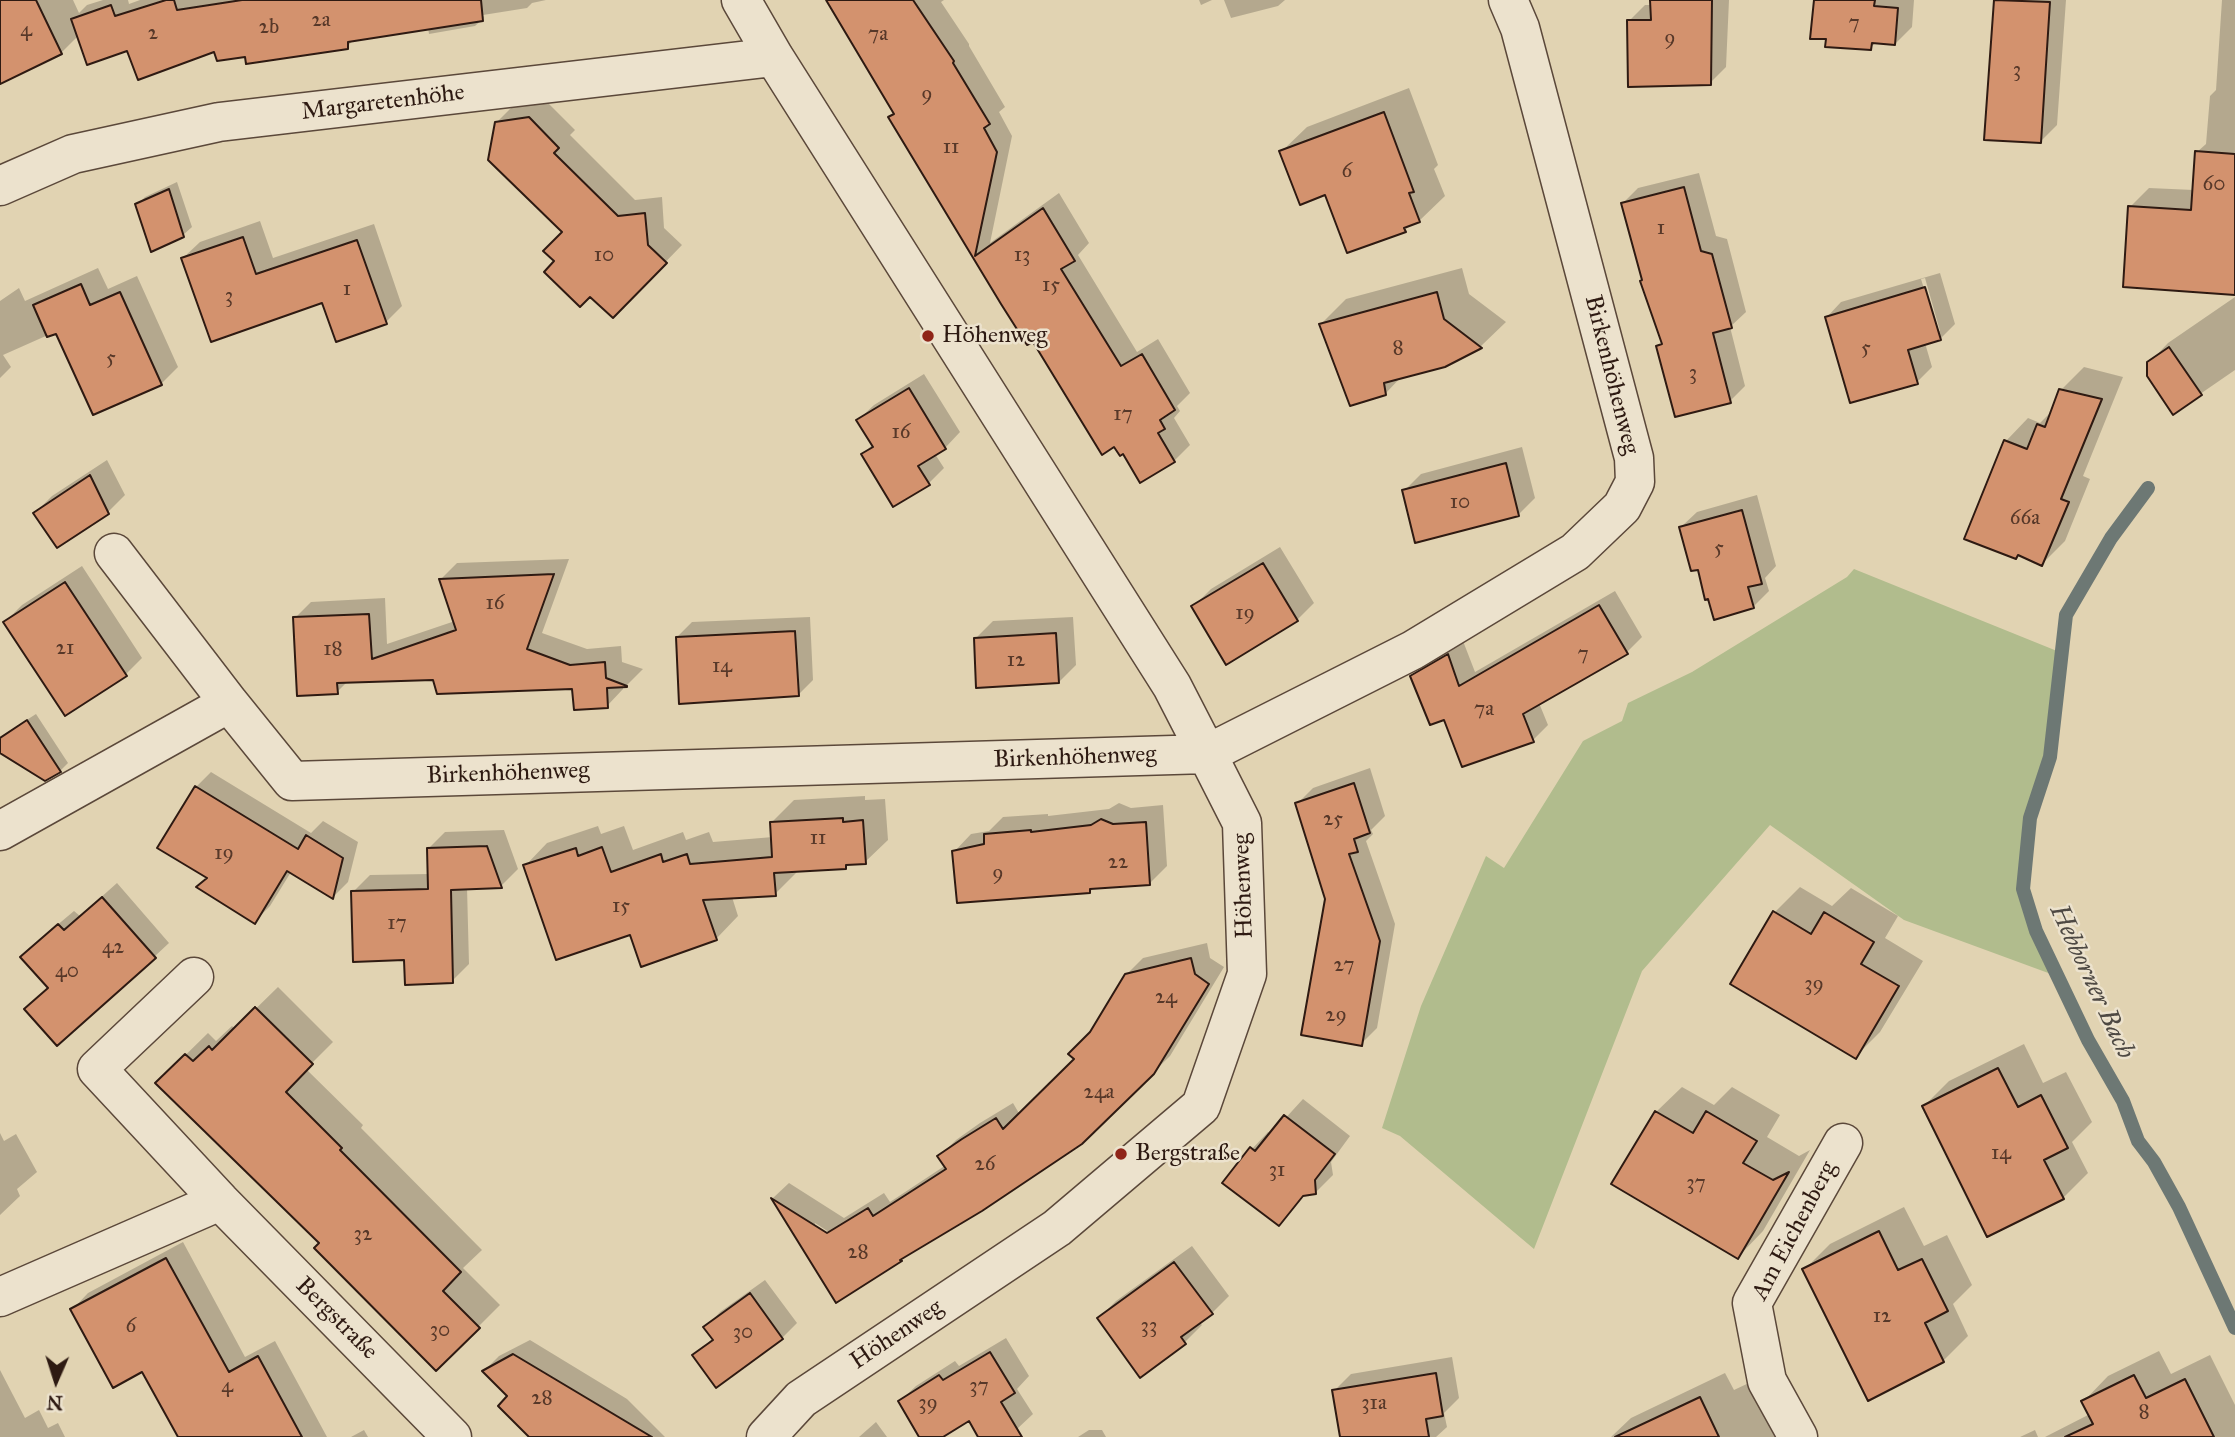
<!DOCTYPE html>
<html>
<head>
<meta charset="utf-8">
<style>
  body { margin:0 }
  #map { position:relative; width:2235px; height:1437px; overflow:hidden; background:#e1d3b2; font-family:"IM FELL Great Primer",serif }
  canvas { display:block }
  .north { position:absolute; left:21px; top:1346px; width:70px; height:70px; -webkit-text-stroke:5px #ece2cd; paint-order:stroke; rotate:183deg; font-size:19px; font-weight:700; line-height:28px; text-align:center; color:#2e1a12 }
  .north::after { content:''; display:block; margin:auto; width:24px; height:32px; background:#2e1a12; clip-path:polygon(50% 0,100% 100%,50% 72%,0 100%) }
</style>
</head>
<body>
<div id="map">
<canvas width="2235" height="1437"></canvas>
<div class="north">N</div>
</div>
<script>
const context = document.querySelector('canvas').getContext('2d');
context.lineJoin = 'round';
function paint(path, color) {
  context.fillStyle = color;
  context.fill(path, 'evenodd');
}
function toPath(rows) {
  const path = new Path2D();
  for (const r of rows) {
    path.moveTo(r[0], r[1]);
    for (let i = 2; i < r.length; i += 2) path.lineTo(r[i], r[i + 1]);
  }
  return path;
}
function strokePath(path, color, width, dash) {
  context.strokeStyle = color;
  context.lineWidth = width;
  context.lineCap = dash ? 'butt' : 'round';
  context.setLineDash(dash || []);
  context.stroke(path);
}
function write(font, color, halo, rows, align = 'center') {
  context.font = font + ' "IM FELL Great Primer",serif';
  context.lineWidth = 5;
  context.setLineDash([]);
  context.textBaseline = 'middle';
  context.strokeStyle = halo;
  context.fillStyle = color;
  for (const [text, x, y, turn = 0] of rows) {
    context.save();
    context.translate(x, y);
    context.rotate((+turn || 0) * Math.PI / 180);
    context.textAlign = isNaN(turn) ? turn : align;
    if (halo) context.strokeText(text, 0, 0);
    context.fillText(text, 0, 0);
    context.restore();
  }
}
paint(toPath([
  [1854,569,2057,651,2045,756,2026,817,2018,889,2031,933,2051,974,1904,920,1770,825,1642,971,1534,1249,1400,1136,1382,1128,1421,1006,1486,856,1504,868,1583,741,1622,721,1628,703,1692,672,1847,577]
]), '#b1bc8d');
paint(toPath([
  [0,0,73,0,79,13,87,5,103,0,128,0,129,4,140,0,388,0,347,47,246,55,215,50,128,48,79,35,61,53,0,79],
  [424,0,546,0,532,3,527,8,483,15,484,18,475,26,429,34],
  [846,0,944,0,941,2,969,44,969,46,1005,107,999,112,1012,136,990,243,1059,193,1089,243,1078,255,1137,352,1158,339,1190,393,1177,406,1180,411,1174,418,1190,445,1174,461,1123,452,1034,339,1027,343,891,117,895,113],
  [1199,0,1212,0,1201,5],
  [1224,0,1285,0,1278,6,1231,18],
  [1652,0,1729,0,1726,67,1710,83,1629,21,1645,5,1652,5],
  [1815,0,1914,0,1912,27,1895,44,1876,42,1870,48,1828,38],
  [1996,0,2066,0,2057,125,2040,142,1986,138],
  [2222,0,2235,0,2235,293,2130,207,2149,188,2194,190,2197,152,2206,144,2210,96,2216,90],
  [1409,88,1438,165,1434,169,1445,196,1419,221,1410,224,1405,230,1281,152,1307,127],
  [546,101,575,130,570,135,635,200,662,197,664,228,682,245,613,316,557,261,564,232,497,122,514,105],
  [1699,173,1716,236,1727,239,1746,312,1730,327,1745,386,1730,401,1658,346,1663,341,1643,280,1623,203,1638,188],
  [177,182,192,227,183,235,152,250,137,205,145,197],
  [260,221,273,258,374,224,402,306,386,322,324,301,183,258,200,242],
  [98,268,108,289,137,276,178,367,161,384,57,331,3,355,11,367,0,378,0,301,19,288,25,301],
  [1462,268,1469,294,1506,322,1481,346,1444,365,1402,376,1386,393,1321,324,1346,299],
  [1940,273,1955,324,1940,339,1925,343,1932,367,1917,382,1827,317,1841,302],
  [1925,278,1940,331,1937,331,1921,279],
  [2235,297,2235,370,2174,412,2149,363,2168,343],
  [2084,367,2123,377,2083,476,2090,479,2065,541,2042,564,2019,554,2006,441,2028,418,2040,423,2053,410,2061,390],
  [924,374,960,432,945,448,935,454,944,468,929,483,894,504,863,454,873,444,858,420,874,405],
  [1522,447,1535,498,1518,515,1404,491,1421,474],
  [107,460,125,495,108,512,35,513,52,496],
  [1757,495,1776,566,1765,578,1769,591,1753,607,1699,568,1681,527,1697,512],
  [1280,547,1314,603,1297,620,1194,606,1211,589],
  [569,559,542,633,587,649,621,646,622,662,643,669,626,686,623,686,623,689,607,706,574,688,434,679,348,681,337,692,295,618,311,602,385,598,387,644,455,621,441,579,457,563],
  [82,566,142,658,125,675,5,622,22,605],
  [1615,591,1642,637,1627,652,1539,703,1548,725,1533,740,1445,718,1413,676,1428,661,1463,641,1475,672],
  [810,617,813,680,798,695,677,637,692,622],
  [1073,617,1076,665,1059,682,975,639,993,621],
  [36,714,68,763,60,771,0,751,0,737],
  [1370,768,1385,816,1371,830,1373,834,1366,841,1395,924,1377,1028,1361,1044,1327,899,1297,804,1313,788],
  [211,772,311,833,323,821,358,842,348,882,333,897,291,872,270,906,255,921,209,877,196,787],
  [865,796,865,800,885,799,888,840,865,862,849,863,845,867,798,871,775,894,732,897,738,916,716,939,631,932,525,866,547,843,598,826,601,834,624,826,633,850,683,832,686,840,709,832,713,842,773,837,772,822,794,800],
  [1119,803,1131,808,1163,805,1167,866,1150,883,1094,887,1090,892,954,852,971,834,989,831,1003,817,1048,814,1048,816,1109,809],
  [504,830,518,869,501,886,467,887,469,964,452,981,406,958,353,892,370,875,429,874,428,849,445,832],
  [117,883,169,943,154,957,49,987,37,942,74,911,80,916],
  [1800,887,1832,906,1851,888,1898,916,1885,938,1923,961,1880,1032,1855,1057,1775,912],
  [1207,943,1210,958,1224,967,1170,1056,1081,1143,836,1300,773,1198,789,1183,844,1218,884,1193,890,1202,946,1165,940,1156,956,1140,980,1123,1013,1103,1020,1115,1076,1059,1126,975,1143,958],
  [815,1223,835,1236,833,1239,815,1227],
  [278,987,333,1042,306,1069,363,1125,361,1128,482,1250,463,1268,500,1305,436,1369,321,1243,157,1083,208,1033,216,1041,232,1026,235,1029],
  [2024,1044,2043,1083,2066,1072,2092,1122,2072,1142,2088,1173,2063,1198,1924,1106,1949,1081],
  [1682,1087,1714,1105,1732,1087,1780,1115,1767,1137,1799,1156,1810,1150,1763,1231,1738,1257,1656,1112],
  [1303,1099,1350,1136,1331,1162,1333,1175,1316,1192,1306,1193,1279,1224,1252,1149,1268,1132,1271,1134],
  [0,1133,4,1141,16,1134,37,1172,17,1189,20,1196,0,1215],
  [1904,1207,1924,1246,1947,1235,1972,1285,1953,1304,1968,1336,1943,1361,1805,1269,1830,1244],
  [183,1242,245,1357,275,1341,327,1437,180,1437,143,1370,72,1310,88,1293],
  [1192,1246,1229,1296,1212,1313,1199,1322,1202,1325,1185,1342,1140,1375,1099,1318,1116,1301],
  [765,1280,797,1323,782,1338,695,1355,713,1338,706,1327,720,1312],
  [1006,1338,1029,1376,1017,1389,1033,1414,1017,1429,1004,1437,980,1437,969,1419,939,1437,921,1437,900,1401,916,1386,955,1361,959,1366],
  [530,1340,627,1399,665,1437,532,1437,509,1396,484,1371,499,1356],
  [2159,1351,2171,1374,2210,1355,2235,1405,2235,1437,2045,1437,2090,1414,2083,1402,2108,1376],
  [1452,1357,1459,1398,1444,1413,1447,1427,1436,1437,1341,1437,1334,1391,1351,1374],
  [0,1370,25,1418,39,1410,48,1428,58,1423,65,1437,0,1437],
  [1725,1373,1734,1390,1751,1382,1777,1437,1611,1437,1631,1418],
  [876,1422,887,1437,859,1437],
  [364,1430,368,1437,351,1437],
  [1089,1430,1102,1430,1106,1437,1078,1437],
  [2035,1430,2038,1437,2020,1437]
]), '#0003');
strokePath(toPath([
  [2148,488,2111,538,2066,615,2050,757,2030,818,2023,889,2036,931,2088,1040,2123,1101,2138,1141,2154,1162,2179,1207,2235,1328]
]), '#6d7874', 14);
const building = toPath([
  [0,0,36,0,62,54,0,84,0,0],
  [166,0,174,0,177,10,242,0,481,0,483,21,348,42,348,49,246,64,245,57,217,61,214,52,138,80,127,51,87,65,71,19,111,5,115,16,166,0],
  [826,0,913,0,954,61,953,63,990,124,984,128,997,152,975,256,1043,208,1075,261,1061,269,1121,366,1142,354,1175,410,1160,420,1165,429,1158,433,1175,462,1140,483,1123,454,1120,456,1114,447,1102,455,1033,342,1027,345,1001,304,888,117,894,114,826,0],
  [1650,0,1712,0,1711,85,1628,87,1627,20,1651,20,1650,0],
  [1814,0,1875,0,1874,6,1898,8,1895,45,1872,43,1871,50,1825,47,1826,39,1810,39,1814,0],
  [1994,0,2050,2,2041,143,1984,140,1994,0],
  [1384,112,1414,192,1409,193,1420,222,1404,228,1406,232,1347,253,1325,195,1300,205,1279,151,1384,112],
  [529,117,559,148,554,153,618,216,645,213,648,245,667,263,613,318,590,297,580,307,544,272,554,261,543,251,562,232,488,160,495,122,529,117],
  [2195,151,2235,154,2235,295,2123,287,2128,206,2191,210,2195,151],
  [1684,187,1701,251,1712,254,1732,328,1713,333,1731,403,1675,417,1656,346,1662,344,1640,281,1642,280,1621,203,1684,187],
  [169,189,184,237,151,252,135,204,169,189],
  [243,237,256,274,357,240,387,324,336,342,322,303,211,342,181,258,243,237],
  [81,284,90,305,120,292,162,385,93,415,56,334,47,337,33,305,81,284],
  [1925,287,1941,340,1908,350,1918,384,1850,403,1825,317,1925,287],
  [1437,292,1444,319,1482,348,1445,367,1384,383,1386,395,1350,406,1319,324,1437,292],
  [2169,347,2202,395,2173,415,2147,376,2147,362,2169,347],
  [909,388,946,449,918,466,930,485,893,507,861,454,873,447,856,420,909,388],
  [2059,389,2102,399,2061,499,2069,502,2042,566,2018,555,2016,559,1964,539,2004,440,2027,449,2037,424,2045,427,2059,389],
  [1506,463,1519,516,1415,543,1402,490,1506,463],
  [90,475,109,514,57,548,33,513,90,475],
  [1742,510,1762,584,1748,587,1754,608,1714,620,1708,599,1705,600,1698,570,1691,571,1679,527,1742,510],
  [1263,563,1298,621,1226,665,1191,606,1263,563],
  [554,574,527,649,570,665,605,662,606,678,627,686,627,687,607,688,608,708,574,710,572,689,437,694,433,680,337,683,338,694,297,696,293,617,369,614,372,659,456,630,439,579,554,574],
  [65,582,127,676,65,716,3,622,65,582],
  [1599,605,1628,654,1523,714,1534,742,1462,767,1444,720,1430,725,1410,676,1448,654,1459,686,1599,605],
  [795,631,799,696,679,704,676,637,795,631],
  [1056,633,1059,683,976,688,974,638,1056,633],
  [27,720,61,772,45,781,0,753,0,738,27,720],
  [1354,783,1370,833,1354,839,1358,852,1349,854,1380,941,1362,1046,1301,1035,1325,899,1295,803,1354,783],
  [195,786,298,849,306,835,343,858,333,899,287,871,255,924,196,887,207,878,157,848,195,786],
  [843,818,843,822,863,820,866,864,846,865,846,869,774,873,776,896,703,900,717,940,641,967,630,935,556,960,523,865,576,848,578,856,602,847,611,872,661,854,663,862,687,854,690,864,772,857,770,822,843,818],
  [1101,819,1113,824,1146,822,1150,885,1090,889,1090,893,957,903,952,851,984,844,984,834,1031,830,1031,832,1091,825,1101,819],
  [487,846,502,888,451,890,453,983,405,985,404,960,353,962,351,891,428,889,427,848,487,846],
  [102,897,156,958,57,1046,24,1009,48,988,20,957,58,924,64,930,102,897],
  [1773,911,1811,934,1824,912,1874,942,1861,964,1899,986,1856,1059,1730,984,1773,911],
  [1191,958,1195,974,1209,984,1154,1074,1082,1144,982,1211,900,1260,902,1261,836,1303,771,1198,827,1233,868,1208,873,1216,946,1169,937,1156,962,1139,996,1118,1003,1129,1074,1059,1068,1054,1090,1032,1125,974,1191,958],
  [255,1007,313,1064,286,1092,342,1148,340,1150,461,1272,443,1291,480,1328,436,1371,314,1248,319,1243,155,1083,185,1054,193,1061,209,1046,212,1050,255,1007],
  [1998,1068,2018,1107,2041,1095,2068,1148,2044,1160,2064,1199,1987,1237,1922,1106,1998,1068],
  [1655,1111,1693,1133,1706,1111,1757,1141,1743,1163,1773,1180,1789,1172,1738,1259,1611,1184,1655,1111],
  [1284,1115,1335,1154,1315,1180,1316,1194,1303,1196,1279,1226,1222,1183,1250,1147,1255,1151,1284,1115],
  [1879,1231,1898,1270,1922,1259,1948,1311,1925,1323,1944,1362,1868,1401,1802,1269,1879,1231],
  [166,1258,229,1372,258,1356,302,1437,178,1437,142,1372,113,1388,70,1309,166,1258],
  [1174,1262,1213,1314,1181,1337,1186,1344,1140,1378,1097,1318,1174,1262],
  [750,1293,783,1339,716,1388,692,1355,713,1340,703,1327,750,1293],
  [990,1352,1015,1393,1001,1402,1022,1437,978,1437,969,1421,943,1437,919,1437,898,1401,939,1375,943,1380,990,1352],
  [513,1354,652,1437,529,1437,498,1406,507,1396,482,1371,513,1354],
  [1436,1373,1443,1416,1426,1419,1429,1437,1340,1437,1332,1390,1436,1373],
  [2134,1375,2146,1398,2185,1379,2214,1437,2065,1437,2093,1424,2081,1401,2134,1375],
  [1700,1397,1719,1437,1615,1437,1700,1397]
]);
paint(building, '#d3926e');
strokePath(building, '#2e1a12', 2);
const minor = toPath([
  [741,0,774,57,1172,686,1207,754,1242,823,1247,974,1201,1106,1057,1228,801,1399,766,1437],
  [0,186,73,154,219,122,774,57],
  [114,553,229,703],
  [0,831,229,703,292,781,1207,754,1413,650,1575,552,1622,507,1635,482,1634,458,1520,28,1508,0],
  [194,977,97,1069,220,1201,452,1437],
  [0,1297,220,1201],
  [1798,1437,1767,1381,1752,1303,1843,1143]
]);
strokePath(minor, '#5b483a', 41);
strokePath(minor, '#ece2cd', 38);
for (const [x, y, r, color] of [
  [928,336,7,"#8f2418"],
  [1121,1154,7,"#8f2418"]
]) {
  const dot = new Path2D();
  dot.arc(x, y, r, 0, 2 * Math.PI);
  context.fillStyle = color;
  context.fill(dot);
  strokePath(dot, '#ece2cd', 2.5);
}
write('21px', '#573829', null, [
  ["2a",321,21],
  ["7",1854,24],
  ["2b",269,28],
  ["4",26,31],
  ["2",153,34],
  ["7a",878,35],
  ["9",1670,39],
  ["3",2017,71],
  ["9",927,95],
  ["11",951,148],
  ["6",1347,172],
  ["60",2214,185],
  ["1",1661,229],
  ["10",604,256],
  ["13",1022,256],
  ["15",1051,286],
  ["1",347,290],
  ["3",229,297],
  ["8",1398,349],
  ["5",1866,349],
  ["5",111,359],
  ["3",1693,374],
  ["17",1123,415],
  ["16",901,433],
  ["10",1460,503],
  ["66a",2025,519],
  ["5",1719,549],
  ["16",495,604],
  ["19",1245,614],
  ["21",65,649],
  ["18",333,650],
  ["7",1583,655],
  ["12",1016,661],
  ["14",722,667],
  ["7a",1484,710],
  ["25",1333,820],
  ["11",818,839],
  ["19",224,854],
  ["22",1118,863],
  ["9",998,874],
  ["15",621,907],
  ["17",397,924],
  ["42",113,948],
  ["27",1344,966],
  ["40",67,972],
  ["39",1814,985],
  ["24",1166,998],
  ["29",1336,1016],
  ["24a",1099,1093],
  ["14",2001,1154],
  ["26",985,1165],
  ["31",1277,1171],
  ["37",1696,1184],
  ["32",363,1235],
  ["28",858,1253],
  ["12",1882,1317],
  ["6",131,1327],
  ["33",1149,1327],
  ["30",440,1331],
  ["30",743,1333],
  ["4",227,1387],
  ["37",979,1387],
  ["28",542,1399],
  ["39",928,1404],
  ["31a",1374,1404],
  ["8",2144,1413]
]);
write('24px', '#2e1a12', '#ece2cd', [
  ["Margaretenhöhe",383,103,-7],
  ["Birkenhöhenweg",1611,375,76],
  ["Birkenhöhenweg",1075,758,-2],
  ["Birkenhöhenweg",508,774,-2],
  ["Höhenweg",1244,886,-92],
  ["Am Eichenberg",1795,1231,-62],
  ["Bergstraße",336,1319,45],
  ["Höhenweg",897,1335,-34]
]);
write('24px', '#2e1a12', '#ece2cd', [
  ["Höhenweg",942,336],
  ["Bergstraße",1135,1154]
], 'left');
write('italic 26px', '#4e4943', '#ece2cd', [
  ["Hebborner Bach",2091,982,65]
]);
</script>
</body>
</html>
